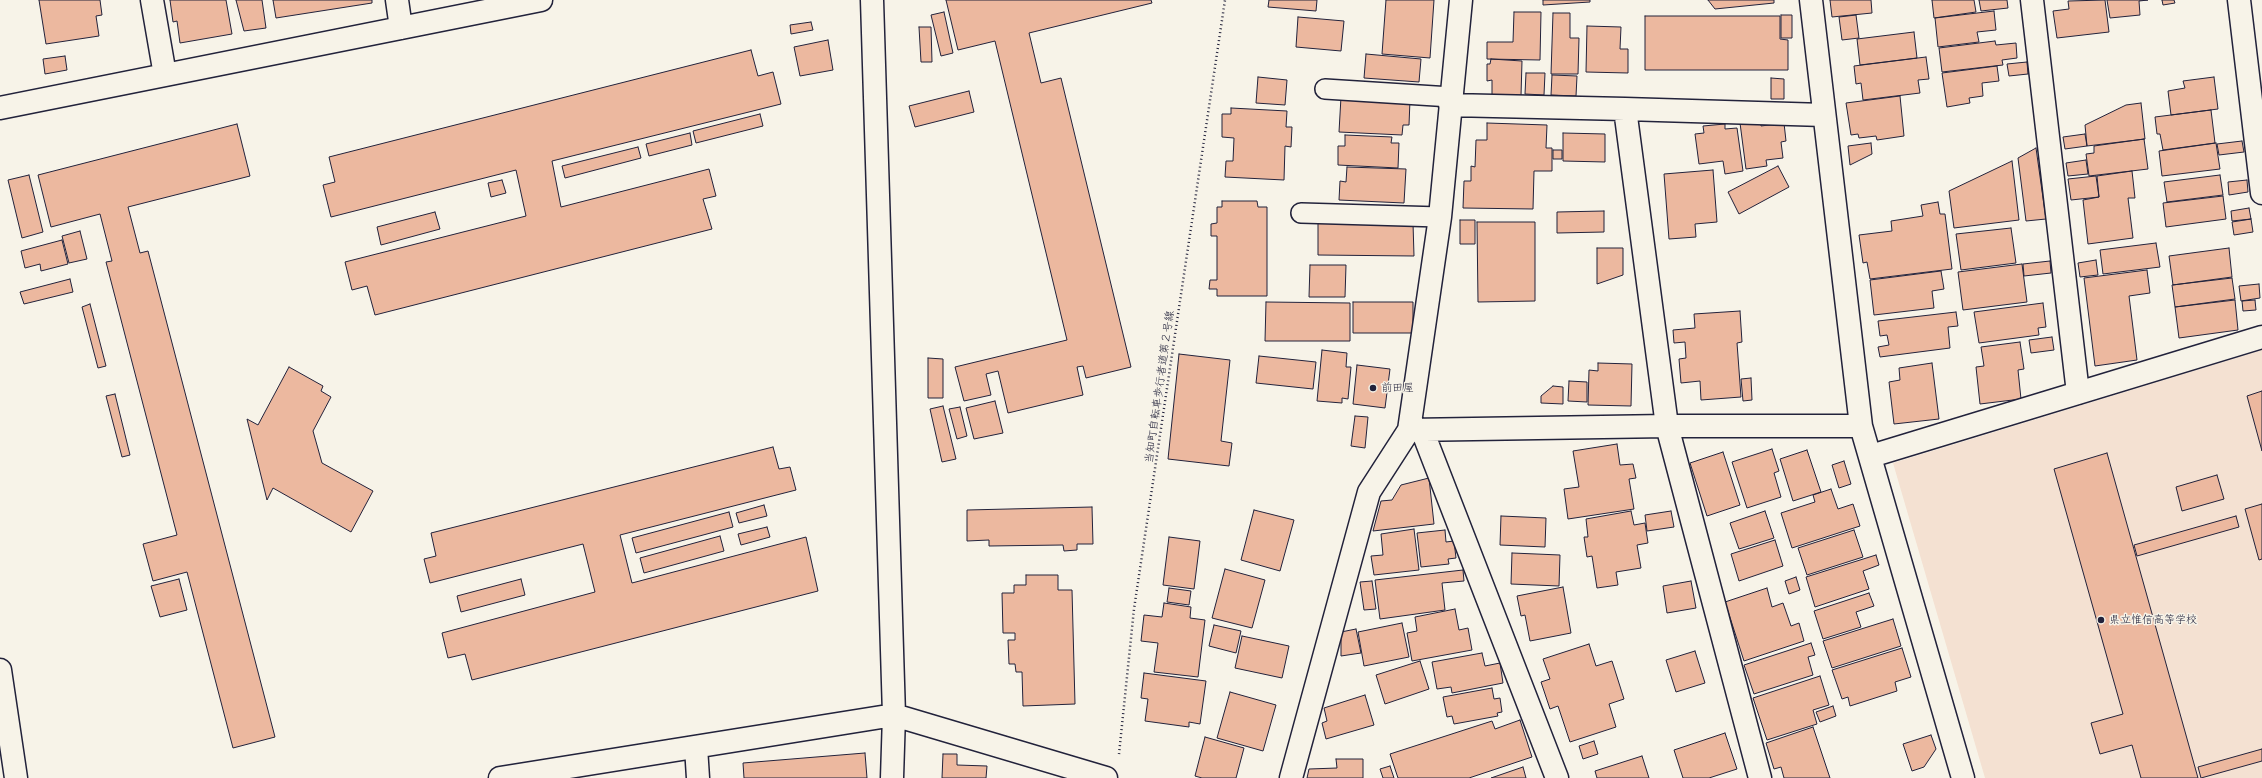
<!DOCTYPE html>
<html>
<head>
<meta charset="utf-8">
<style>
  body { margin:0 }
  canvas { display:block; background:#f7f3e8 }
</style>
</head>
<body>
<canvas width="2262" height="778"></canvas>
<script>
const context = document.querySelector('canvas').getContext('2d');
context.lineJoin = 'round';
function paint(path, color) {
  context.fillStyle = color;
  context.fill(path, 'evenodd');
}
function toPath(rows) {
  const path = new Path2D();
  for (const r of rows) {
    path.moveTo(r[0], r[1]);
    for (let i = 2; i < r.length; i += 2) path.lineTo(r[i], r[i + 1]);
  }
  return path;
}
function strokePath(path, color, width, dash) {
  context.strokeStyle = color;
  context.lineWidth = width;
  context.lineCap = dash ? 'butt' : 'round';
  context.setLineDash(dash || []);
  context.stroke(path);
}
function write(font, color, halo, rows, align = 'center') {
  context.font = font + ' "Balsamiq Sans","Klee One",sans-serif';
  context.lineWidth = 3;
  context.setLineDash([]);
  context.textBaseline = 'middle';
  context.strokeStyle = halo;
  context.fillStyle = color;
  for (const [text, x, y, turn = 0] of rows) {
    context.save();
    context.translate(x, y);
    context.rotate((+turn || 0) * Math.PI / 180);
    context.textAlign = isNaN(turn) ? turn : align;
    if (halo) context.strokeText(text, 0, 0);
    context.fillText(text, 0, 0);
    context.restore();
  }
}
paint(toPath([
  [2262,350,2262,778,1985,778,1893,463]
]), '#f4e1d2');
const building = toPath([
  [39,0,100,0,102,15,96,16,99,36,46,44,39,0],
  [170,0,226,0,232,34,180,43,177,21,173,22,170,0],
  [236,0,262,0,266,28,244,31,236,0],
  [273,0,372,0,372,3,276,18,273,0],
  [946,0,1151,0,1152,3,1029,33,1041,83,1061,78,1131,367,1086,378,1083,366,1077,367,1083,395,1008,413,998,371,986,374,991,395,964,401,955,367,1067,340,995,41,958,50,946,0],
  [1269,0,1317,0,1316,11,1268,7,1269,0],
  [1386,0,1434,0,1430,58,1382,54,1386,0],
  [1543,0,1590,0,1590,2,1543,5,1543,0],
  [1708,0,1774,0,1774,3,1715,9,1708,0],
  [1830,0,1871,0,1872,13,1832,17,1830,0],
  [1932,0,1974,0,1976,12,1934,18,1932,0],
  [1979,0,2007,0,2008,8,1981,11,1979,0],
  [2105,0,2109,32,2057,38,2053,11,2069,9,2068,1,2105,0],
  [2107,0,2148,0,2139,1,2140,15,2110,18,2107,0],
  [2162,0,2174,0,2175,3,2163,5,2162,0],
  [1994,11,1996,30,1977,32,1979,42,1938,47,1935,18,1994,11],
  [944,12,953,53,941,56,931,15,944,12],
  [1514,12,1541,12,1540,60,1487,59,1487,42,1513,42,1514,12],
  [1553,13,1570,13,1570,38,1579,38,1578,74,1551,74,1553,13],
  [1781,15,1792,15,1792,38,1781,38,1781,15],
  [1856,15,1859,38,1842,40,1839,17,1856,15],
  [1645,16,1780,16,1780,39,1788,40,1788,70,1645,70,1645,16],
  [1298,17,1344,21,1341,51,1296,47,1298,17],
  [811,22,813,30,791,34,790,25,811,22],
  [1587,26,1621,27,1620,49,1628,49,1628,73,1586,72,1587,26],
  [919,27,931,27,932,62,921,62,919,27],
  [1914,32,1917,58,1860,65,1857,39,1914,32],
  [828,40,833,70,800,76,794,47,828,40],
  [1995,41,1996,45,2016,43,2017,58,2002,60,2003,65,1942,72,1939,48,1995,41],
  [751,50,758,76,773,72,781,104,552,161,561,207,709,169,716,196,703,199,712,229,375,315,367,286,352,290,345,262,526,216,516,170,331,217,323,185,335,182,329,157,751,50],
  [1366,54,1421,59,1419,82,1364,78,1366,54],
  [65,56,67,70,45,74,43,59,65,56],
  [1926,57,1929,79,1918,80,1920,93,1863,100,1861,83,1856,84,1854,66,1926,57],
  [1491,59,1522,61,1521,96,1492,95,1492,80,1487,81,1487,64,1490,64,1491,59],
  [2027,62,2028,74,2009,76,2007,64,2027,62],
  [1997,66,1999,81,1982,83,1983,96,1969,98,1970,103,1947,107,1942,73,1997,66],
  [1526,73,1545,73,1544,95,1525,94,1526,73],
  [1552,75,1577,76,1576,96,1551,95,1552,75],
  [1258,77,1287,80,1285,105,1256,103,1258,77],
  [2214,77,2218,109,2171,115,2168,91,2185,88,2183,81,2214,77],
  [1771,78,1784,79,1784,99,1771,99,1771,78],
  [969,91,974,112,915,127,909,106,969,91],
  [1900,96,1904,136,1877,140,1876,136,1859,138,1858,134,1851,135,1846,103,1900,96],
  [1341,97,1410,100,1409,125,1403,125,1402,135,1339,132,1341,97],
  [2141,103,2145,139,2087,146,2085,125,2126,105,2141,103],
  [1231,108,1287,111,1286,127,1292,127,1291,147,1285,146,1284,180,1225,177,1226,161,1233,161,1234,138,1222,137,1222,114,1231,114,1231,108],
  [2211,110,2215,143,2163,150,2160,134,2157,134,2155,117,2211,110],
  [760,114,763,126,696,143,693,131,760,114],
  [1761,120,1761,126,1784,123,1786,141,1781,142,1783,158,1766,160,1767,166,1746,169,1740,123,1761,120],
  [1487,123,1547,125,1546,148,1552,148,1552,171,1534,171,1533,209,1463,208,1464,181,1471,181,1471,166,1475,167,1476,140,1487,140,1487,123],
  [237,124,250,176,128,207,140,253,148,251,275,737,233,748,187,572,153,581,143,544,177,535,106,262,112,261,100,214,51,227,38,175,237,124],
  [1725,124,1725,129,1737,128,1743,171,1725,174,1723,161,1699,164,1695,134,1704,133,1703,126,1725,124],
  [690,133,692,145,649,156,646,144,690,133],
  [1563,133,1605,134,1605,162,1563,161,1563,133],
  [2085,134,2087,146,2065,149,2063,137,2085,134],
  [1345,135,1392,137,1391,143,1399,143,1398,168,1338,165,1338,146,1345,146,1345,135],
  [2144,139,2148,169,2089,176,2086,154,2094,153,2094,146,2144,139],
  [2242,141,2244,152,2219,155,2217,144,2242,141],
  [1871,143,1872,154,1850,165,1848,146,1871,143],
  [2216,143,2220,169,2162,176,2159,151,2216,143],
  [638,147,641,158,565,178,562,166,638,147],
  [2036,148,2046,219,2026,221,2018,158,2036,148],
  [1553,150,1562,150,1562,159,1553,159,1553,150],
  [2086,160,2088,174,2068,176,2066,163,2086,160],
  [2012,161,2019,220,1954,228,1949,191,2012,161],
  [1778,166,1789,187,1739,214,1728,192,1778,166],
  [1347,167,1406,169,1404,203,1339,200,1340,181,1346,182,1347,167],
  [1713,170,1717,222,1695,224,1696,237,1669,239,1664,174,1713,170],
  [2132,171,2135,198,2128,198,2133,238,2088,244,2083,200,2099,197,2097,176,2132,171],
  [29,175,43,232,22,238,8,180,29,175],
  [2220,175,2223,195,2167,202,2164,182,2220,175],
  [2096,176,2099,197,2071,200,2068,179,2096,176],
  [502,180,506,193,491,197,488,183,502,180],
  [2247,180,2248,192,2229,195,2228,182,2247,180],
  [2223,196,2226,219,2166,227,2163,203,2223,196],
  [1222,201,1257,201,1258,207,1267,207,1267,296,1217,296,1217,289,1209,289,1210,280,1217,280,1217,236,1211,236,1211,224,1217,223,1217,207,1222,207,1222,201],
  [1938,202,1940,214,1945,214,1952,269,1870,279,1867,262,1863,263,1859,235,1892,231,1891,221,1923,216,1921,205,1938,202],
  [2249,208,2251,219,2232,221,2231,211,2249,208],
  [1604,211,1604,232,1557,233,1557,212,1604,211],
  [435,212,440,229,381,245,377,227,435,212],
  [2251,219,2253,232,2234,235,2232,222,2251,219],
  [1460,220,1475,220,1475,244,1460,244,1460,220],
  [1477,222,1535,222,1535,301,1478,302,1477,222],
  [1318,223,1413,223,1414,256,1318,255,1318,223],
  [2011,228,2016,263,1961,270,1956,234,2011,228],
  [80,231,87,259,69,263,62,236,80,231],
  [62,240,68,264,41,271,40,264,25,268,21,251,62,240],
  [2156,243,2160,267,2103,274,2100,250,2156,243],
  [1597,248,1623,248,1623,275,1597,284,1597,248],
  [2229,248,2232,277,2173,285,2169,256,2229,248],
  [2096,260,2098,275,2080,277,2078,263,2096,260],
  [2050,261,2051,273,2024,276,2023,264,2050,261],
  [2022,264,2027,302,1963,310,1958,272,2022,264],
  [1310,265,1346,265,1345,297,1309,297,1310,265],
  [2147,270,2150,293,2129,296,2137,360,2095,366,2084,278,2147,270],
  [1941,271,1944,289,1932,291,1934,308,1874,315,1870,280,1941,271],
  [2232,278,2235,299,2175,307,2172,285,2232,278],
  [70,279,73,292,24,304,20,292,70,279],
  [2259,284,2260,298,2241,301,2239,286,2259,284],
  [2235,300,2238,330,2179,338,2175,307,2235,300],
  [2255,300,2256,310,2243,311,2242,301,2255,300],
  [1266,302,1350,303,1350,341,1265,341,1266,302],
  [1353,302,1413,302,1413,333,1353,333,1353,302],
  [2043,303,2046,327,2038,328,2039,335,1979,343,1974,312,2043,303],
  [90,304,106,366,98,368,82,307,90,304],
  [1740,311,1742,342,1737,343,1741,397,1701,400,1700,381,1681,383,1679,359,1686,358,1685,342,1674,343,1673,330,1695,328,1694,314,1740,311],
  [1956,312,1958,326,1948,327,1950,348,1880,357,1878,347,1889,345,1887,335,1880,336,1878,321,1956,312],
  [2052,337,2054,350,2031,353,2029,340,2052,337],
  [2020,342,2024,369,2018,370,2021,399,1980,404,1976,367,1984,366,1981,347,2020,342],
  [1322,350,1347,353,1346,367,1351,367,1348,399,1342,398,1342,403,1317,401,1322,350],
  [1179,354,1230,360,1221,441,1232,443,1229,466,1168,459,1179,354],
  [1259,356,1316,362,1313,389,1256,383,1259,356],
  [928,358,943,359,943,398,928,398,928,358],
  [1598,363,1632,364,1631,406,1588,405,1589,370,1598,371,1598,363],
  [1932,363,1939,419,1894,424,1889,382,1900,380,1899,368,1932,363],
  [1357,365,1390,369,1385,408,1353,404,1357,365],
  [289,367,323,386,321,391,331,397,313,431,322,463,373,491,351,532,273,488,267,500,247,419,258,425,289,367],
  [1751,378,1752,400,1743,401,1741,379,1751,378],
  [1569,381,1587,382,1587,402,1568,401,1569,381],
  [1553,386,1563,387,1563,404,1541,403,1541,396,1553,386],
  [2262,391,2262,451,2247,396,2262,391],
  [115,394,130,455,122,457,106,396,115,394],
  [995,401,1003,433,974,439,966,408,995,401],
  [943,406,956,459,942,462,930,409,943,406],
  [960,407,967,436,957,439,949,409,960,407],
  [1355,416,1368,417,1365,448,1351,446,1355,416],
  [1617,444,1620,465,1633,464,1636,478,1629,479,1634,509,1568,519,1564,489,1579,487,1573,451,1617,444],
  [773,447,779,469,790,467,796,490,620,535,632,583,806,537,818,591,472,680,465,654,448,658,442,633,595,592,583,544,430,583,424,559,436,556,431,533,773,447],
  [1772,449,1779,471,1774,473,1781,497,1747,508,1732,462,1772,449],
  [1807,450,1821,492,1793,501,1780,459,1807,450],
  [1723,452,1740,505,1707,516,1690,463,1723,452],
  [2107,453,2198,778,2141,778,2132,745,2100,754,2091,723,2123,714,2054,469,2107,453],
  [1844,461,1851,484,1839,488,1832,465,1844,461],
  [2217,475,2224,499,2182,511,2176,487,2217,475],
  [1429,478,1434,524,1373,531,1381,501,1392,500,1401,485,1429,478],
  [1831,489,1838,509,1853,504,1860,526,1792,548,1781,513,1815,502,1813,495,1831,489],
  [2262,504,2262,559,2259,560,2245,509,2262,504],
  [764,505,767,516,739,523,736,513,764,505],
  [1092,507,1093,544,1077,544,1077,550,1064,551,1063,545,989,546,989,540,967,541,967,510,1092,507],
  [1254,510,1294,520,1280,571,1241,560,1254,510],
  [1631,511,1634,525,1645,523,1648,543,1637,545,1641,568,1616,572,1618,585,1597,588,1592,556,1587,557,1584,537,1588,537,1586,519,1631,511],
  [1671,511,1674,527,1647,531,1645,515,1671,511],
  [1765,511,1774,538,1739,549,1730,523,1765,511],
  [729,512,733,527,636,553,632,538,729,512],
  [1501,516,1546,518,1545,547,1500,545,1501,516],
  [2236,516,2239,527,2137,556,2134,545,2236,516],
  [767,527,770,537,741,545,738,534,767,527],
  [1414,529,1419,570,1374,575,1371,556,1383,555,1381,534,1414,529],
  [1445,530,1446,542,1454,541,1456,558,1448,559,1449,564,1421,567,1417,533,1445,530],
  [1854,530,1863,557,1807,575,1798,548,1854,530],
  [720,536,724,551,644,573,640,558,720,536],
  [1169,537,1200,541,1194,589,1163,585,1169,537],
  [1775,540,1783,566,1739,581,1731,554,1775,540],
  [1512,553,1560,555,1559,586,1511,584,1512,553],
  [1876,555,1879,565,1863,571,1869,589,1815,607,1806,577,1876,555],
  [1225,569,1265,580,1252,628,1212,618,1225,569],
  [1463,570,1464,581,1442,583,1445,610,1380,619,1375,580,1463,570],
  [1026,575,1058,575,1058,590,1072,590,1075,704,1023,706,1022,672,1016,672,1015,664,1009,664,1008,640,1015,640,1015,633,1003,633,1002,593,1014,593,1014,585,1026,585,1026,575],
  [1796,577,1800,590,1789,594,1785,581,1796,577],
  [179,579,187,610,160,617,151,586,179,579],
  [521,579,525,595,461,612,457,596,521,579],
  [1372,581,1376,609,1364,610,1360,582,1372,581],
  [1691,581,1696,608,1667,613,1663,586,1691,581],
  [1563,587,1571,633,1530,641,1525,615,1521,616,1517,596,1563,587],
  [1169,588,1191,591,1189,605,1167,602,1169,588],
  [1767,588,1772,607,1783,603,1791,626,1799,623,1804,641,1744,661,1725,602,1767,588],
  [1869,593,1874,606,1856,612,1861,627,1823,639,1814,611,1869,593],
  [1164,603,1191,607,1190,618,1205,620,1198,677,1154,672,1158,643,1141,641,1144,615,1162,617,1164,603],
  [1455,609,1459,630,1468,628,1472,650,1412,661,1407,633,1417,631,1415,617,1455,609],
  [1893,619,1901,646,1832,668,1823,641,1893,619],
  [1402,623,1409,657,1364,666,1358,632,1402,623],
  [1214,625,1241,631,1236,653,1209,646,1214,625],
  [1356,629,1361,653,1341,656,1341,632,1356,629],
  [1242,636,1289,646,1282,678,1235,668,1242,636],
  [1811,643,1815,655,1808,657,1813,675,1754,694,1744,665,1811,643],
  [1589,644,1596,666,1612,661,1624,699,1609,704,1616,727,1570,742,1558,706,1550,709,1541,682,1550,679,1543,659,1589,644],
  [1902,648,1911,677,1895,682,1897,691,1850,706,1848,697,1842,699,1832,670,1902,648],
  [1695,651,1705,683,1676,692,1666,660,1695,651],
  [1482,653,1485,666,1500,663,1503,683,1452,693,1451,687,1437,689,1432,662,1482,653],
  [1420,661,1429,689,1385,704,1376,675,1420,661],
  [1144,673,1206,681,1200,724,1189,722,1189,727,1145,721,1148,699,1141,698,1144,673],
  [1820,676,1829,705,1813,710,1817,724,1767,740,1753,698,1820,676],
  [1492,688,1494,699,1500,698,1502,712,1497,713,1498,716,1454,724,1452,716,1447,717,1443,697,1492,688],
  [1230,692,1276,705,1263,751,1217,738,1230,692],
  [1365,695,1374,725,1326,739,1322,723,1327,721,1324,708,1365,695],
  [1833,706,1836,716,1820,722,1816,712,1833,706],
  [1520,720,1532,757,1469,778,1398,778,1390,754,1492,721,1495,729,1520,720],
  [1813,727,1830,778,1784,778,1781,767,1774,769,1766,743,1813,727],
  [1725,733,1737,769,1709,778,1683,778,1674,750,1725,733],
  [1931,735,1936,749,1924,767,1912,771,1903,744,1931,735],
  [1205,737,1244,748,1236,778,1202,778,1195,776,1205,737],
  [1594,741,1598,754,1583,759,1579,746,1594,741],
  [2262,749,2262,761,2201,778,2198,767,2262,749],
  [865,753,867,778,744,778,743,763,865,753],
  [943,754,957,754,957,765,987,766,986,778,942,778,943,754],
  [1642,756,1649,778,1597,778,1595,771,1642,756],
  [1336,759,1363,759,1363,778,1307,778,1309,769,1337,768,1336,759],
  [1390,766,1394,778,1383,778,1380,769,1390,766],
  [1523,767,1526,778,1491,778,1523,767]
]);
paint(building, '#ecb89f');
strokePath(building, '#22223b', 1);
const lane = toPath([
  [1325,89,1451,97],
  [1301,213,1440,217]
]);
const street = toPath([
  [152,0,165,75],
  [397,0,401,28],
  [872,0,894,715,892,778],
  [1811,0,1861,426,1963,778],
  [2032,0,2078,393],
  [2239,0,2262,193],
  [1450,105,1625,109,1667,426,1760,778],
  [0,108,541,0],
  [1625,109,1824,115],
  [1409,430,1667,426,1861,426],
  [1422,430,1557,778],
  [1871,456,2262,337],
  [0,670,16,778],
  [696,747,698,778],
  [500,778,894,715,1106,778],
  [1291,778,1369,492,1409,430,1440,217,1461,0]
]);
strokePath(lane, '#22223b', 22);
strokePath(street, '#22223b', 25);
strokePath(toPath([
  [1119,754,1134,609,1225,0]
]), '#22223b', 2.5, [1, 3]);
strokePath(lane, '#f7f3e8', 19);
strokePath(street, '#f7f3e8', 22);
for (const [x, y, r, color] of [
  [1373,388,4,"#22223b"],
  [2101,620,4,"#22223b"]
]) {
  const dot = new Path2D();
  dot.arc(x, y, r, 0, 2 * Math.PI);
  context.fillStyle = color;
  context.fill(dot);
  strokePath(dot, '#f7f3e8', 1.5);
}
write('11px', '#22223b', '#f7f3e8', [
  ["当知町自転車歩行者道第２号線",1160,387,-82]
]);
write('11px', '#22223b', '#f7f3e8', [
  ["前田屋",1381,388],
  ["県立惟信高等学校",2109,620]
], 'left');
</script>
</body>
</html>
